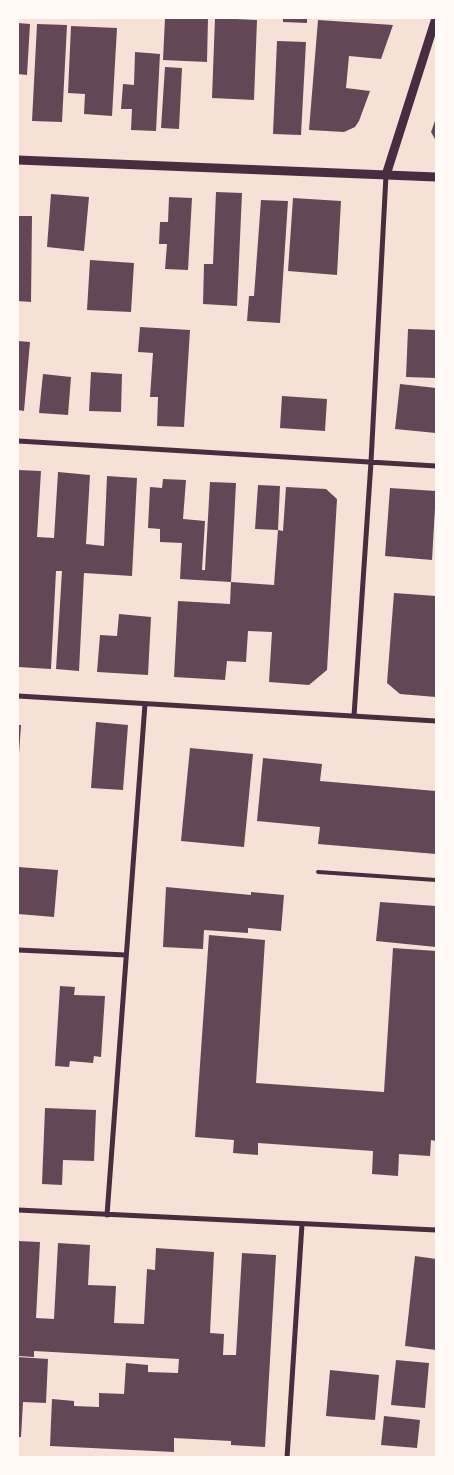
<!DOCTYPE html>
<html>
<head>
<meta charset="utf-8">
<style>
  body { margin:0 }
  #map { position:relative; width:454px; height:1475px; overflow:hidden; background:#f7e1d7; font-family:"Alegreya Sans",sans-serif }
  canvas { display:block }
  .frame { position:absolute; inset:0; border:19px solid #fffaf5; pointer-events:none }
</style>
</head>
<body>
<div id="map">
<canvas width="454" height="1475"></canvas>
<div class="frame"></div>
</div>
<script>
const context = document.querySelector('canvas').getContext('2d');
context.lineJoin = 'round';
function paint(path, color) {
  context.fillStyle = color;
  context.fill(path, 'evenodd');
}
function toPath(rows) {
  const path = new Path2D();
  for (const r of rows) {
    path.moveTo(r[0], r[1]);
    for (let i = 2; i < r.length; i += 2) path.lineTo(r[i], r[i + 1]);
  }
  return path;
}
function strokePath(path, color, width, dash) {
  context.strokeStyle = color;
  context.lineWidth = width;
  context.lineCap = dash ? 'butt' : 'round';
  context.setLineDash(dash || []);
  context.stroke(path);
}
paint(toPath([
  [165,18,208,18,207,62,163,60],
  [215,18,257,20,254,100,212,98],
  [283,18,307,18,307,23,283,22],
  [318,20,393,25,381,59,349,56,346,88,370,91,359,121,355,127,344,132,309,130],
  [18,23,30,24,27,75,18,74],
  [37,24,67,25,62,122,32,121],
  [71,26,117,28,112,116,84,114,85,94,68,93],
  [277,41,306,42,301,135,273,134],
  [135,52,160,54,156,131,131,130,132,109,121,109,123,84,134,85],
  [165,67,182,68,179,129,161,128],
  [436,118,436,141,431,132],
  [216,192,242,193,237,306,203,304,204,264,213,264],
  [51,194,89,197,84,251,47,247],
  [169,197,192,198,188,270,165,269,167,244,159,244,160,222,168,222],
  [293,198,341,201,337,275,288,271],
  [261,200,288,201,280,323,247,321,249,296,254,296],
  [18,216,32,216,31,302,18,301],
  [90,260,134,263,131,312,87,310],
  [140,327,190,330,184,427,157,426,158,397,150,397,153,353,138,352],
  [408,329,436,330,436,378,406,377],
  [18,341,30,342,24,411,18,410],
  [91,372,122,374,121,412,89,411],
  [43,374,71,377,68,415,39,413],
  [400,384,436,388,436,433,395,429],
  [282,396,327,399,325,431,280,428],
  [18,470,41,471,37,537,54,538,58,472,90,475,86,544,104,546,107,476,137,478,132,576,84,573,79,671,56,669,62,571,56,571,51,669,18,667],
  [163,479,186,480,183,519,205,521,202,570,205,570,210,482,236,483,231,582,180,579,182,543,160,542,160,529,148,528,150,487,162,488],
  [258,485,280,486,278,530,255,529],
  [286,487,326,489,337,499,327,670,309,685,269,682,272,632,248,631,246,662,227,661,225,680,174,677,178,601,230,604,231,582,274,585,278,530,283,531],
  [390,488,436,491,432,560,385,556],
  [394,593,436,596,436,697,400,694,387,683],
  [119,614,151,617,148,675,97,672,100,635,117,636],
  [96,722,128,725,123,790,91,788],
  [18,725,21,725,19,754,18,753],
  [190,748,253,754,244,847,181,841],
  [263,758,322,764,320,781,436,791,436,854,318,844,320,827,257,821],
  [18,867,58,870,54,917,18,914],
  [166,887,251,895,251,892,284,895,281,931,248,928,248,933,204,930,203,949,163,947],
  [380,902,436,906,436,947,376,941],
  [209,935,265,940,256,1083,384,1092,393,948,436,951,435,1110,436,1110,436,1141,431,1140,430,1156,399,1154,398,1176,372,1174,373,1151,258,1143,258,1155,233,1153,234,1140,195,1137],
  [60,986,75,987,74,995,105,996,101,1057,94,1056,93,1063,70,1061,69,1067,55,1066],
  [45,1108,96,1110,94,1161,63,1160,62,1185,42,1184],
  [18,1241,40,1242,36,1318,54,1319,58,1243,90,1245,88,1285,116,1286,114,1323,144,1324,147,1269,155,1270,156,1248,214,1252,210,1333,224,1334,223,1355,236,1355,242,1253,276,1255,265,1447,231,1445,231,1441,174,1438,174,1452,50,1446,52,1399,74,1401,74,1406,99,1407,99,1393,124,1394,126,1363,148,1365,148,1372,178,1373,179,1359,34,1351,34,1357,18,1356],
  [415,1256,436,1259,436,1350,405,1346],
  [18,1357,48,1359,46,1403,23,1402,21,1437,18,1437],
  [396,1360,429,1363,425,1408,391,1405],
  [330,1370,379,1375,375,1420,326,1416],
  [384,1416,420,1420,417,1448,381,1445]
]), '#644757');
strokePath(toPath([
  [318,872,436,880]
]), '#4a2c40', 4);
strokePath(toPath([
  [18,441,436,466],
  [18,696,436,721],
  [354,716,371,462,386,175],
  [18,950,126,955],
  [18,1210,436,1230],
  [107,1215,145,704],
  [287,1458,302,1224]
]), '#4a2c40', 5);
strokePath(toPath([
  [18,160,436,177],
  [386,175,436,18]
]), '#4a2c40', 9);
</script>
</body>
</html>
